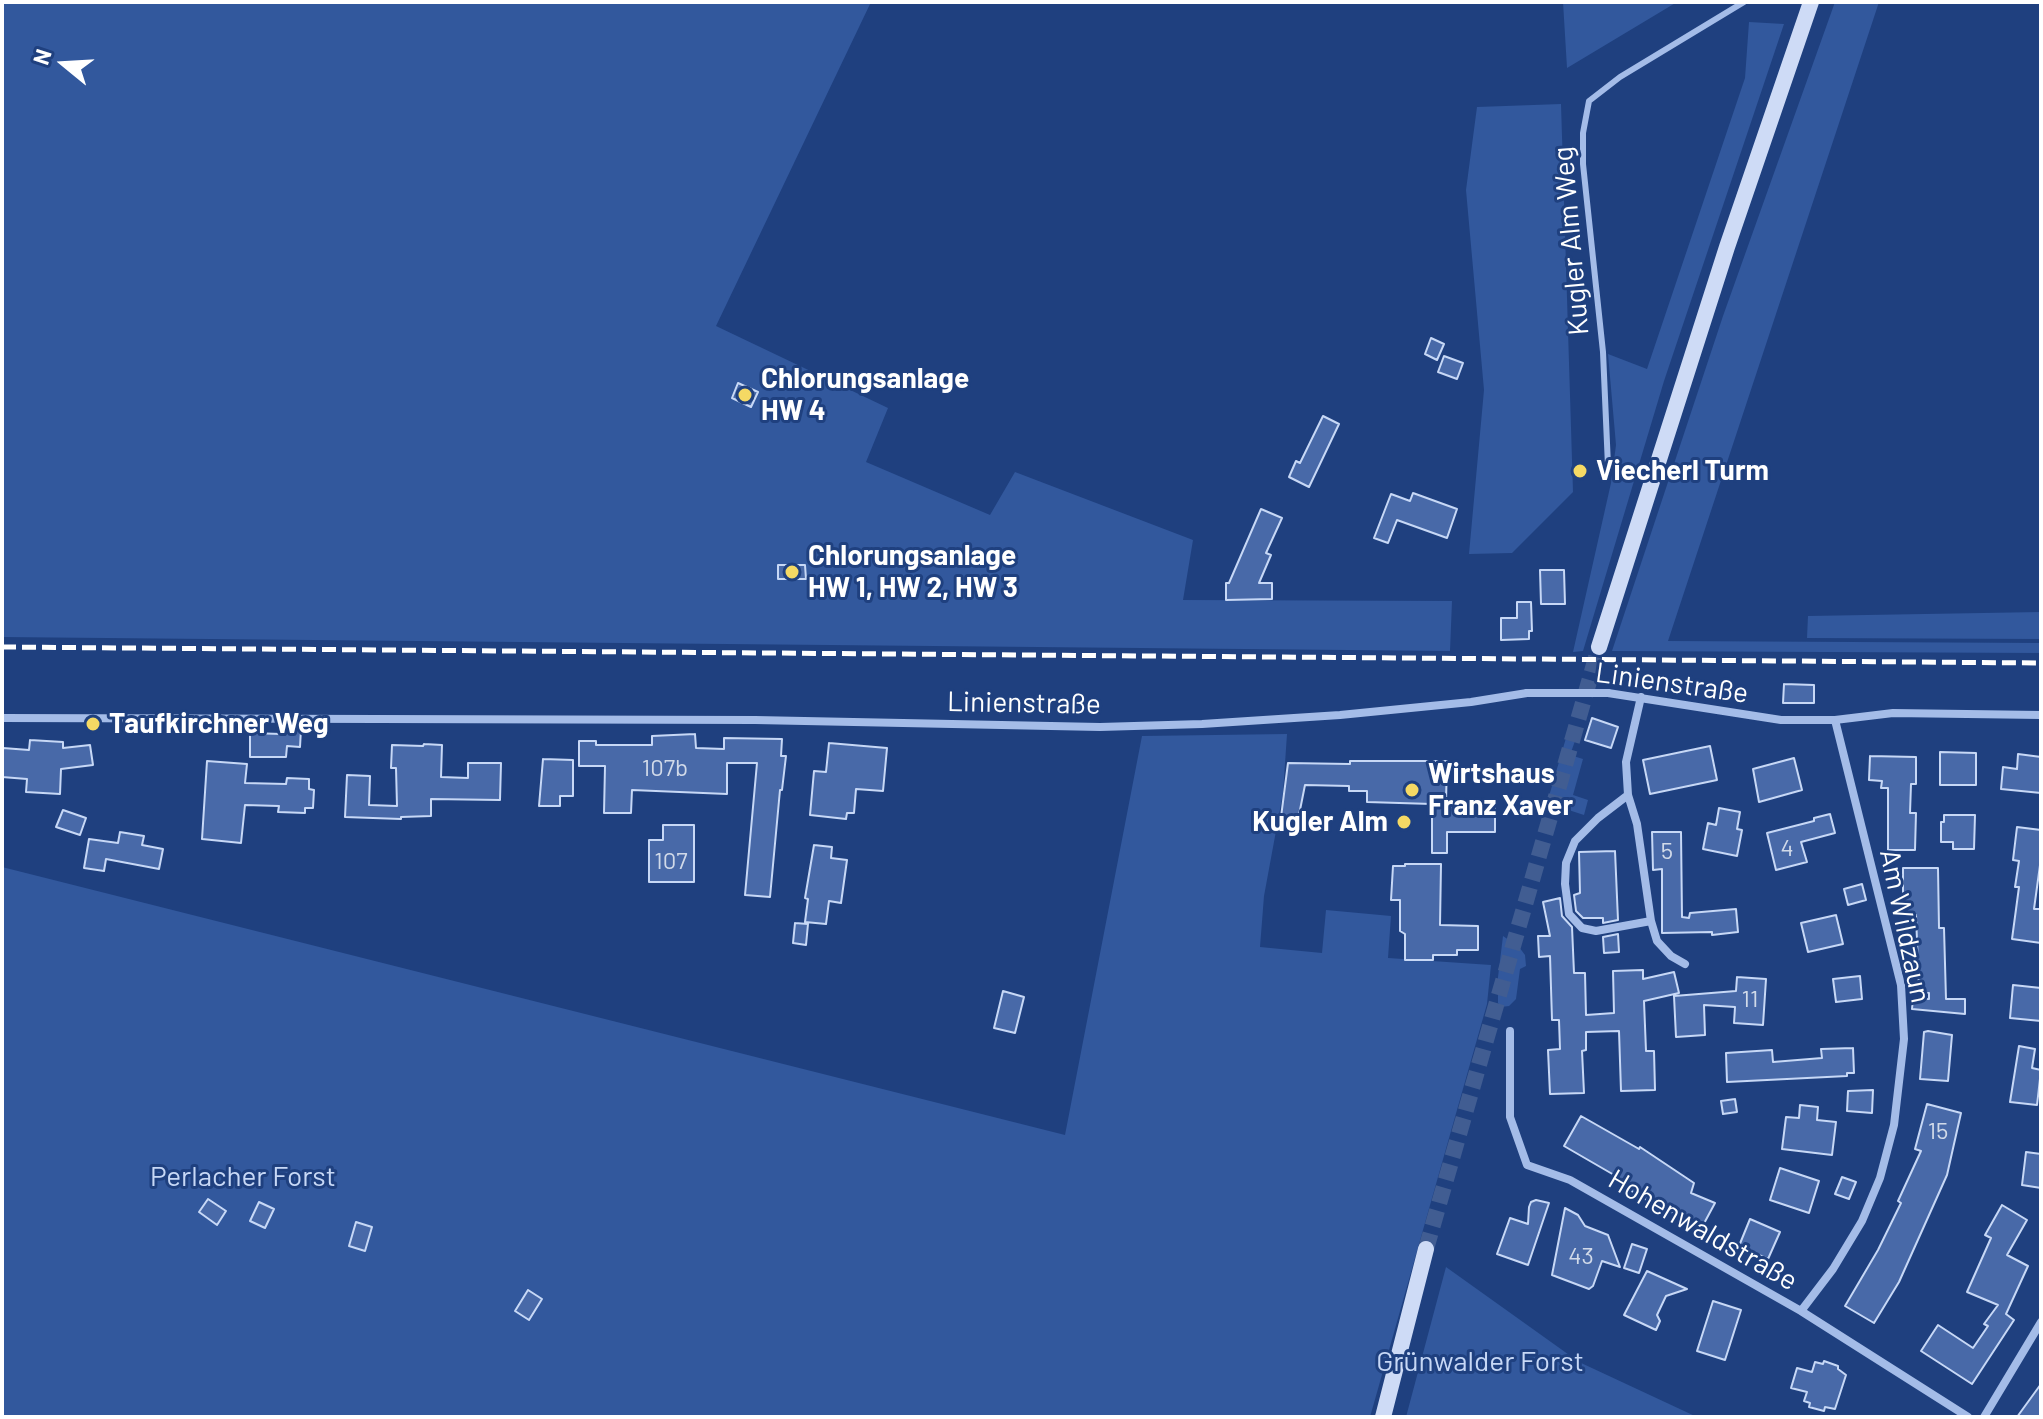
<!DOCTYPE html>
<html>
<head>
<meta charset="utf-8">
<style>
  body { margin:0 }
  #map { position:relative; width:2043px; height:1419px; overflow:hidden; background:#1f407f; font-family:Barlow,sans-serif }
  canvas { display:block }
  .frame { position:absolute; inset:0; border:4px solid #fff; pointer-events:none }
  .north { position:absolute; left:24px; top:24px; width:80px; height:80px; -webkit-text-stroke:6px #1f407f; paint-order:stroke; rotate:288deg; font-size:22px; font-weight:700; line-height:32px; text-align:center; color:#fff }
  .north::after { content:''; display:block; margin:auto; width:28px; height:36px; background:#fff; clip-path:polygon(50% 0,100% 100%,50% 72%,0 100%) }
</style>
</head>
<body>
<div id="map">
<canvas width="2043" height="1419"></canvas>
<div class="frame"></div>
<div class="north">N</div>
</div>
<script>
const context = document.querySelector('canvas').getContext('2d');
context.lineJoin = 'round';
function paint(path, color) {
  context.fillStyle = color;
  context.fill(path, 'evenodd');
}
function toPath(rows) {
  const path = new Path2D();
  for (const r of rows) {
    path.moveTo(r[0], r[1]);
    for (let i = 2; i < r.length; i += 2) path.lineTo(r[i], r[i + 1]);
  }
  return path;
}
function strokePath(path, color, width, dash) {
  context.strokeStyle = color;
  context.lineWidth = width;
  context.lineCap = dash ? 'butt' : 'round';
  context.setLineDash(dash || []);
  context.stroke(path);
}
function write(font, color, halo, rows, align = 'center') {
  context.font = font + ' Barlow,sans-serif';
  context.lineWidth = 6;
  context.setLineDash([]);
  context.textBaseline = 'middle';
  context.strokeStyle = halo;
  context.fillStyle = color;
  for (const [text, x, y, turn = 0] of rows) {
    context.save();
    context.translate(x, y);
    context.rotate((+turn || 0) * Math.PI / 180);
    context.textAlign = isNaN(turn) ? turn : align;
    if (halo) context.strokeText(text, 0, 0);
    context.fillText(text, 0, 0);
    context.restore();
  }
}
paint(toPath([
  [2,2,871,2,716,326,888,408,866,462,990,515,1015,472,1193,540,1183,600,1452,601,1450,651,2,637],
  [1563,2,1677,2,1567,68],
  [1835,2,1879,2,1668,641,2041,643,2041,653,1612,651,1723,316],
  [1749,22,1784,24,1664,381,1583,651,1573,652,1611,483,1616,445,1608,354,1647,369,1745,78],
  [1561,104,1573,492,1512,553,1469,554,1484,390,1466,190,1477,107],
  [2041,612,2041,639,1807,638,1808,616],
  [1287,734,1283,793,1264,896,1260,947,1322,953,1326,910,1391,916,1388,958,1491,965,1487,1004,1370,1417,2,1417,2,867,1065,1135,1142,736],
  [1566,738,1575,741,1570,755,1583,759,1573,795,1588,800,1584,815,1547,803],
  [1503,936,1519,947,1525,955,1526,966,1520,969,1516,999,1509,1006,1501,1007,1498,1003,1498,977],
  [1446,1267,1579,1362,1697,1417,1406,1417]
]), '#32589d');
const building = toPath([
  [1431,338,1444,344,1437,360,1425,354,1431,338],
  [1444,356,1463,363,1457,379,1438,372,1444,356],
  [738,383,758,392,751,407,732,398,738,383],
  [1323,416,1339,424,1309,487,1289,477,1296,461,1300,463,1323,416],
  [1413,493,1457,509,1447,538,1397,520,1388,543,1374,538,1391,494,1410,501,1413,493],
  [1261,509,1282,518,1266,553,1271,555,1259,583,1272,583,1272,599,1226,600,1226,583,1229,583,1261,509],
  [778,565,805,565,806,579,778,579,778,565],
  [1540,570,1564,570,1565,604,1541,604,1540,570],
  [1517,602,1531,602,1532,631,1529,631,1529,639,1501,640,1501,618,1517,618,1517,602],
  [1784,684,1814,685,1814,703,1783,703,1784,684],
  [1592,718,1618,727,1611,748,1585,740,1592,718],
  [281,729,301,729,300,747,287,746,286,757,250,757,250,733,281,734,281,729],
  [695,734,696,748,724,749,724,738,782,739,781,756,786,756,782,790,780,790,770,897,745,895,757,763,727,763,727,794,632,790,631,813,604,813,605,766,579,766,579,741,596,741,596,745,652,745,652,736,695,734],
  [30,740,63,742,63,748,90,745,93,765,61,769,60,794,26,792,27,779,2,777,2,757,3,748,29,750,30,740],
  [829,743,887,748,883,791,856,789,854,813,847,813,846,819,810,815,814,771,826,772,829,743],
  [424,744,442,745,441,777,468,778,468,763,501,763,500,800,431,799,431,816,401,817,401,819,345,817,347,775,370,776,369,805,397,806,396,768,391,768,392,745,423,746,424,744],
  [1710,746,1717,780,1650,794,1643,760,1710,746],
  [1940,752,1976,753,1976,785,1940,785,1940,752],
  [2018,754,2041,757,2041,793,2001,789,2003,767,2017,769,2018,754],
  [1870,756,1916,757,1916,784,1911,784,1910,813,1916,813,1915,850,1888,850,1888,788,1881,788,1882,781,1869,780,1870,756],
  [1794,758,1802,790,1759,802,1753,769,1794,758],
  [543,759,573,760,573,796,560,796,560,806,539,806,543,759],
  [207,761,247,764,245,783,286,784,287,778,309,779,309,789,314,790,313,808,305,808,305,813,278,812,279,806,245,805,241,843,202,839,207,761],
  [1350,761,1447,761,1446,802,1495,804,1495,832,1447,832,1447,853,1432,853,1432,804,1367,802,1367,791,1349,791,1349,786,1305,785,1298,820,1281,817,1288,763,1350,764,1350,761],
  [1719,808,1740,812,1737,829,1742,830,1737,856,1703,849,1708,823,1716,825,1719,808],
  [63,810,86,818,80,835,56,827,63,810],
  [1830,814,1835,833,1801,842,1807,862,1776,870,1767,833,1814,821,1814,818,1830,814],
  [1944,815,1975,815,1974,849,1953,849,1953,842,1941,842,1941,822,1944,822,1944,815],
  [663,825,694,825,694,882,649,882,649,840,663,840,663,825],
  [2017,827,2041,830,2041,858,2034,909,2041,909,2041,943,2012,939,2019,887,2015,887,2019,861,2013,860,2017,827],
  [120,832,144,836,142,845,163,849,159,869,106,859,104,871,84,868,89,839,118,843,120,832],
  [1652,832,1681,832,1682,917,1689,918,1690,913,1736,909,1738,932,1712,935,1712,932,1662,933,1662,869,1653,870,1652,832],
  [814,845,832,847,831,858,847,860,841,903,829,901,826,924,805,922,808,899,805,898,814,845],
  [1615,851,1618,920,1603,923,1603,918,1583,918,1576,911,1574,895,1580,893,1579,852,1615,851],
  [1405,864,1441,864,1440,925,1478,926,1478,950,1457,950,1457,955,1433,955,1433,960,1405,960,1405,934,1400,931,1400,900,1391,900,1393,866,1405,866,1405,864],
  [1903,868,1938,868,1939,928,1944,928,1946,999,1965,999,1965,1014,1912,1009,1913,998,1929,999,1929,993,1919,993,1916,915,1903,915,1903,868],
  [1862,884,1866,900,1848,905,1844,889,1862,884],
  [1560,898,1562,916,1572,927,1574,973,1585,973,1586,1015,1614,1013,1613,971,1643,970,1643,979,1674,972,1679,993,1644,1001,1646,1051,1654,1051,1655,1090,1621,1091,1619,1031,1586,1032,1586,1050,1582,1051,1584,1093,1550,1094,1548,1050,1560,1049,1559,1020,1552,1020,1550,956,1539,957,1538,936,1550,936,1543,902,1560,898],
  [1836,915,1843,944,1808,952,1801,923,1836,915],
  [795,923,808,924,806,945,793,943,795,923],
  [1618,934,1619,952,1604,953,1603,937,1618,934],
  [1860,976,1862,999,1836,1002,1833,979,1860,976],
  [1737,977,1766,979,1763,1025,1734,1023,1735,1007,1704,1005,1705,1035,1676,1037,1674,996,1736,991,1737,977],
  [2013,985,2041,988,2041,1021,2010,1018,2013,985],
  [1003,991,1024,997,1015,1033,994,1028,1003,991],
  [1928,1031,1952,1035,1948,1081,1920,1079,1924,1032,1928,1031],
  [2019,1046,2035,1049,2032,1068,2041,1070,2037,1105,2010,1102,2019,1046],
  [1853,1048,1854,1073,1847,1073,1847,1076,1727,1082,1726,1053,1772,1050,1773,1062,1822,1058,1821,1049,1853,1048],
  [1873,1090,1872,1113,1847,1111,1848,1091,1873,1090],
  [1735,1099,1737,1112,1723,1114,1721,1101,1735,1099],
  [1927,1104,1961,1113,1947,1175,1899,1282,1874,1323,1845,1306,1878,1250,1901,1203,1898,1201,1921,1151,1915,1149,1927,1104],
  [1800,1105,1818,1107,1817,1120,1836,1122,1832,1155,1782,1149,1786,1117,1799,1118,1800,1105],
  [1581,1116,1639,1149,1640,1147,1694,1183,1691,1193,1715,1203,1701,1229,1659,1205,1658,1207,1618,1183,1621,1179,1564,1146,1581,1116],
  [2026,1152,2041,1154,2041,1188,2022,1185,2026,1152],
  [1780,1168,1819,1181,1809,1213,1770,1200,1780,1168],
  [1842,1177,1856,1182,1849,1199,1835,1194,1842,1177],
  [208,1199,226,1211,217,1225,199,1212,208,1199],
  [1536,1200,1549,1203,1528,1265,1497,1254,1510,1218,1528,1224,1529,1207,1531,1202,1536,1200],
  [259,1202,274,1209,265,1228,250,1221,259,1202],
  [2002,1205,2027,1220,2007,1255,2028,1266,2006,1314,2014,1320,1972,1384,1921,1351,1938,1325,1973,1348,1988,1326,1984,1324,1998,1305,1967,1292,1991,1238,1985,1235,2002,1205],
  [1565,1208,1578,1215,1585,1226,1608,1235,1620,1267,1602,1261,1593,1286,1589,1289,1552,1275,1565,1208],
  [1750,1219,1780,1232,1768,1259,1739,1246,1750,1219],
  [356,1222,372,1227,365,1251,349,1246,356,1222],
  [1632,1244,1647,1249,1639,1273,1624,1268,1632,1244],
  [1647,1271,1687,1289,1666,1296,1657,1315,1660,1321,1656,1330,1624,1315,1647,1271],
  [528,1290,542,1299,529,1320,515,1311,528,1290],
  [1713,1301,1741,1310,1725,1360,1697,1351,1713,1301],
  [1824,1361,1838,1366,1838,1369,1846,1375,1835,1409,1825,1407,1824,1411,1809,1407,1810,1403,1804,1401,1807,1392,1791,1388,1797,1368,1812,1372,1815,1362,1823,1364,1824,1361],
  [2041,1384,2041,1417,2017,1417,2041,1384]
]);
paint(building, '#4869a8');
strokePath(building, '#c7d8f6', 2);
strokePath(toPath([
  [1426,1249,1599,647]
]), '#415d92', 16, [16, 8]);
strokePath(toPath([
  [1608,466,1603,352,1583,164,1583,133,1589,101,1620,77,1744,2]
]), '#a4bce8', 6);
strokePath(toPath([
  [1608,693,1781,720,1835,720,1893,713,2041,715],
  [1641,697,1626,762,1628,795,1637,824,1651,921,1657,941,1671,956,1685,964],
  [2,718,755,720,1100,727,1202,724,1340,715,1471,702,1527,693],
  [1628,795,1598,818,1575,841,1566,863,1565,884,1569,914,1582,928,1596,931,1651,921],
  [1510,1031,1510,1117,1527,1165,1570,1180,1801,1311,1968,1417],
  [1801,1311,1833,1269,1862,1221,1880,1178,1894,1125,1904,1039,1901,985,1835,720],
  [1984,1417,2041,1322]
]), '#a4bce8', 8);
strokePath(toPath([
  [1599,647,1727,247,1811,2],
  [1383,1417,1426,1249]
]), '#cedbf6', 16);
strokePath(toPath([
  [2,647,2041,663]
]), '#fff', 5, [14, 6]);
strokePath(toPath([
  [1527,693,1608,693]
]), '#a4bce8', 8);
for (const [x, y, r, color] of [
  [745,395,8,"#f5d964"],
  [1580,471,8,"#f5d964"],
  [792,572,8,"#f5d964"],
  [93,724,8,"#f5d964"],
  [1412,790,8,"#f5d964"],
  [1404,822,8,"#f5d964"]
]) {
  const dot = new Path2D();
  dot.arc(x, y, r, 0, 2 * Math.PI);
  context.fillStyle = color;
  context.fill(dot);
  strokePath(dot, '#1f407f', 3);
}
write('24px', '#d1dae9', null, [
  ["107b",665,768],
  ["4",1787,848],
  ["5",1667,851],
  ["107",671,861],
  ["11",1750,999],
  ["15",1938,1131],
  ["43",1581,1256]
]);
write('28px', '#fff', '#1f407f', [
  ["Kugler Alm Weg",1571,241,-95],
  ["Linienstraße",1672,683,8],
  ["Linienstraße",1024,703,1],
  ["Am Wildzaun",1905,926,78],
  ["Hohenwaldstraße",1703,1230,30]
]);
write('bold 28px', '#fff', '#1f407f', [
  ["Chlorungsanlage",761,379],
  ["HW 4",761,411],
  ["Viecherl Turm",1596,471],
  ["Chlorungsanlage",808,556],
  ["HW 1, HW 2, HW 3",808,588],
  ["Taufkirchner Weg",109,724],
  ["Wirtshaus",1428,774],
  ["Franz Xaver",1428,806],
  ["Kugler Alm",1388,822,"right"]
], 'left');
write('28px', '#c7d8f6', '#1f407f', [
  ["Perlacher Forst",243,1177],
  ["Grünwalder Forst",1480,1362]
]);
</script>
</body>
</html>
